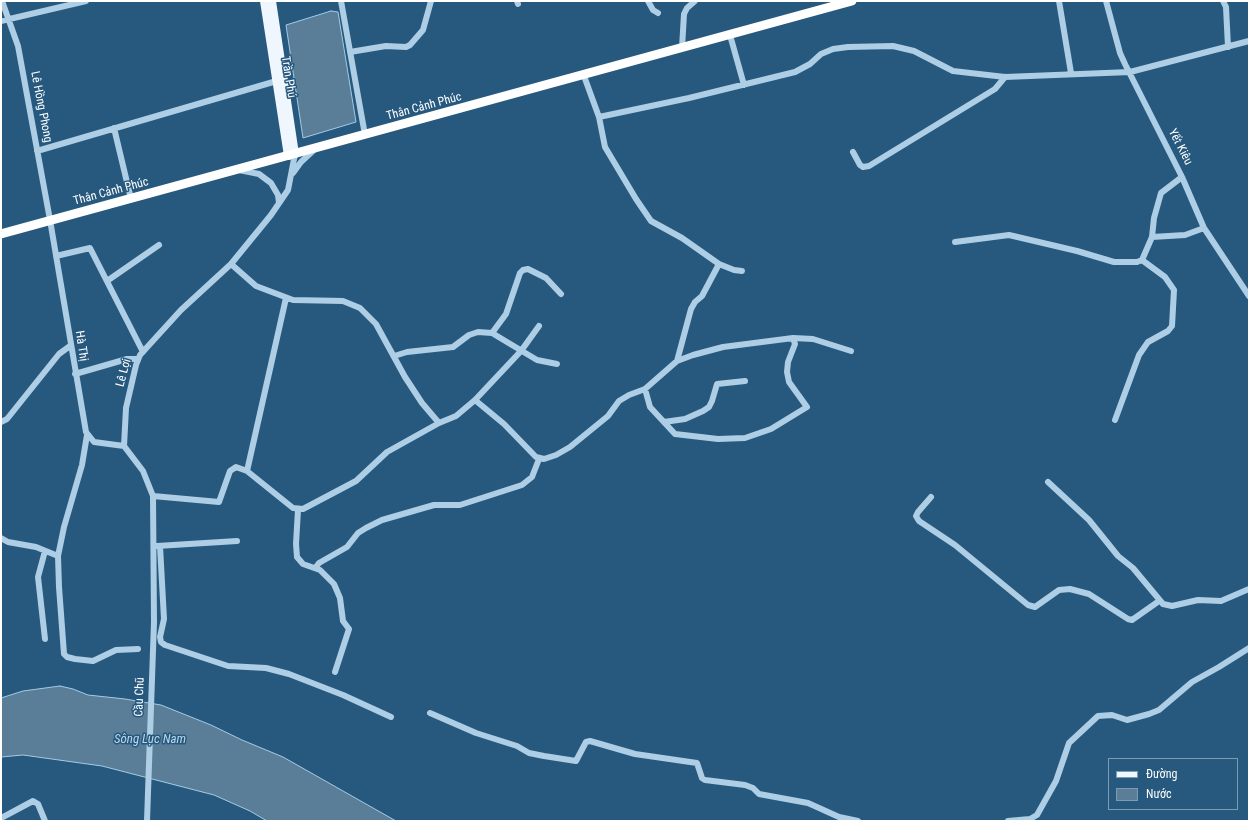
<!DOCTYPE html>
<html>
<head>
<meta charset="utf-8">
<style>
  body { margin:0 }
  #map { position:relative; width:1250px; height:822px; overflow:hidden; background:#27597f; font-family:"Roboto Condensed",sans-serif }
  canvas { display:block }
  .frame { position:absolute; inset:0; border:2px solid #fff; pointer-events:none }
  .legend { position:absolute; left:1108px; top:758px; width:130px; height:52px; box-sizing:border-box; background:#27597f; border:1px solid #7d9bb2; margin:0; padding:5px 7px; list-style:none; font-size:12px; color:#fff }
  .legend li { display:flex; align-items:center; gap:8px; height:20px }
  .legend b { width:20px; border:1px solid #7d9bb2 }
</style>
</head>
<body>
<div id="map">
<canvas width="1250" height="822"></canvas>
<div class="frame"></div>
<ul class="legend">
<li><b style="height:5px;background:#eff6fd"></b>Đường</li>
<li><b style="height:11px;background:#5b7e98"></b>Nước</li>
</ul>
</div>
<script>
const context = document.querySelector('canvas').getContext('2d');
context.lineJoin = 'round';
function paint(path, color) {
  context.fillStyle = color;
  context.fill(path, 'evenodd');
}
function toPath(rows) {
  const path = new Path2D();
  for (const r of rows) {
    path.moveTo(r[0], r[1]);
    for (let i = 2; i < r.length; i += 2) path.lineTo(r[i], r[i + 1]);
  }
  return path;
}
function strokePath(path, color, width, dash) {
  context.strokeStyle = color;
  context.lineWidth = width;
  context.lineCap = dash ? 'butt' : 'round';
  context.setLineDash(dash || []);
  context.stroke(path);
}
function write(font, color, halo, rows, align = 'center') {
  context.font = font + ' "Roboto Condensed",sans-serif';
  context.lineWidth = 3;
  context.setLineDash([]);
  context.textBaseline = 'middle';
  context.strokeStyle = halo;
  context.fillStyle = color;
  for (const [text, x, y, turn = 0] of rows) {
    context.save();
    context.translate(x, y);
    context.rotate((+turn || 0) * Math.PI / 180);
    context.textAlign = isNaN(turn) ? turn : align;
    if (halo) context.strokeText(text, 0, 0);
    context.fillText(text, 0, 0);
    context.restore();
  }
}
const water = toPath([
  [331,11,338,12,356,122,303,138,286,25,331,11],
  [60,686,73,689,88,695,125,699,161,705,211,725,242,740,283,757,396,821,267,821,250,811,214,795,102,766,23,755,1,757,1,698,23,691,60,686]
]);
paint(water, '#5b7e98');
strokePath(water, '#a3cbe6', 1);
strokePath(toPath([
  [2,1,18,46,50,220,86,432,94,442,124,446],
  [341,1,365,135],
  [517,1,518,4],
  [648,1,653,10,658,13],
  [1059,1,1071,73],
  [1106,1,1120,53,1125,64,1182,177,1204,228,1249,296],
  [1223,1,1226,7,1228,47],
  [1,21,86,1],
  [730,35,744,85],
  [682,48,684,14,687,8,695,1],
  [350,52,386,46,406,47,410,45,423,30,431,1],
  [584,76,599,117,605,147,636,199,651,221,682,238,719,264,734,270,742,271],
  [599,117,689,98,795,72,810,64,821,54,833,49,848,47,893,46,914,51,953,71,1005,77,1130,72,1249,41],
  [114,128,131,199],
  [37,151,280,80],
  [853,152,860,165,863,167,869,166,995,89,1005,77],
  [239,170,259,174,271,183,278,195,279,203],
  [293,173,301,162,315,149],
  [1152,237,1185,235,1204,228],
  [955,242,1009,235,1077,251,1114,262,1137,262,1142,260,1152,237,1154,218,1161,193,1182,177],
  [56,256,90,248,143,352],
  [231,264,256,286,293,300,343,301,360,308,376,324,405,377,422,403,439,423],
  [107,281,159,245],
  [492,333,506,314,520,273,523,270,528,269,546,278,561,294],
  [394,356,407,352,453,347,469,335,478,332,492,333,537,360,557,364],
  [677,361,691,309,695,302,702,296,719,264],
  [75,374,127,359,138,359],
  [645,389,650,407,675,434,718,439,745,438,771,429,807,407,789,382,787,372,788,362,795,344,793,338],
  [475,400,504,424,536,457,544,459,556,455,570,447,608,416,619,401,629,395,645,389,677,361,693,355,723,347,793,338,813,339,851,351],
  [1115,420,1139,355,1148,342,1168,331,1172,326,1174,290,1165,277,1142,260],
  [1,422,7,419,59,354,70,346],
  [664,422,685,419,703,411,709,407,712,401,717,384,745,381],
  [87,435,82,465,64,527,58,556,59,587,64,654,67,657,75,659,93,661,116,650,138,649],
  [247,471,286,298],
  [1048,482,1089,520,1118,556,1133,568,1163,604,1172,606,1198,600,1221,601,1249,589],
  [153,496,219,502,230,471,236,467,247,471,293,508,303,509,356,481,387,452,439,423,456,416,475,400,521,351,539,326],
  [931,497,918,512,916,516,919,521,955,545,1028,605,1035,607,1059,590,1070,589,1089,594,1128,619,1132,620,1159,601],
  [298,510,296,544,297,557,303,564,320,570,334,584,340,598,343,621,349,629,335,672],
  [1,538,8,542,36,547,58,556],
  [157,546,237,541],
  [160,546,164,619,160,637,161,642,165,645,228,666,266,668,289,674,343,695,391,717],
  [45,551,38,577,45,639],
  [316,567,319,563,347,547,358,533,366,528,382,520,434,505,460,505,522,485,532,477,539,459],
  [430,713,476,733,517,746,529,753,544,756,576,761,586,742,590,741,635,754,697,763,702,778,705,780,745,785,753,788,759,794,808,803,839,817,858,821],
  [1,818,33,801,38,804,45,821],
  [147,821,154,622,153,496,143,471,124,446,126,408,136,365,140,355,181,310,231,264,271,215,288,190,295,154],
  [1008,821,1030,819,1037,815,1056,781,1069,743,1098,716,1112,715,1127,720,1149,714,1159,710,1192,682,1219,667,1249,648]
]), '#aecee5', 6);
strokePath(toPath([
  [264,1,288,156],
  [272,1,295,154]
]), '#eff6fd', 8);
strokePath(toPath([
  [1,234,852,1]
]), '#fff', 9);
write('12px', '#fff', '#27597f', [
  ["Trần Phú",288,77,81],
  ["Lê Hồng Phong",41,107,79],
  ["Thân Cảnh Phúc",424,107,-15],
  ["Yết Kiêu",1180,147,63],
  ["Thân Cảnh Phúc",111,192,-15],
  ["Hà Thị",81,346,81],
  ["Lê Lợi",124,373,-75],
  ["Cầu Chũ",140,697,-88]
]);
write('italic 13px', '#bad8ed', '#27597f', [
  ["Sông Lục Nam",150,740]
]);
</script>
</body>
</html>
